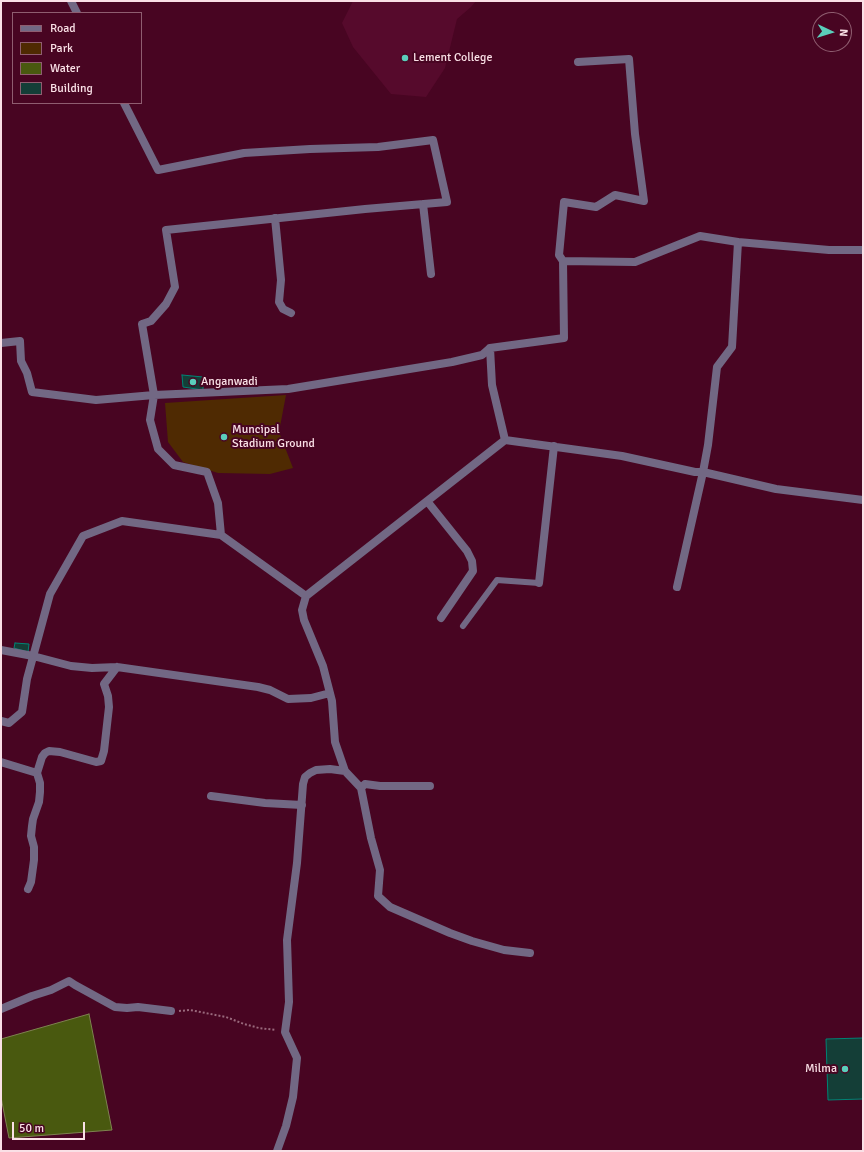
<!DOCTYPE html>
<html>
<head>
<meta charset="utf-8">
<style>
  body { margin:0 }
  #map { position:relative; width:864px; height:1152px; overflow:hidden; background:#480522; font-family:Signika,sans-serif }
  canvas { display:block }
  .frame { position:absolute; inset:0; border:2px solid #fae0e6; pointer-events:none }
  .legend { position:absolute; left:12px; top:12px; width:130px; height:92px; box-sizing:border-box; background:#480522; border:1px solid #8f5d70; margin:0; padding:5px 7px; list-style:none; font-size:12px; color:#fae0e6 }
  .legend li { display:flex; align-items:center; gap:8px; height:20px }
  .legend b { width:20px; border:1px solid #8f5d70 }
  .north { position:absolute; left:812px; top:12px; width:40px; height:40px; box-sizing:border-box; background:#480522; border:1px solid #8f5d70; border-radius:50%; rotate:94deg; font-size:11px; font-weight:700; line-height:16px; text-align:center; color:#fae0e6 }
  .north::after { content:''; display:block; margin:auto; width:14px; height:18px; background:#5bcebb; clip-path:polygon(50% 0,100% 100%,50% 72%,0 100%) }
  .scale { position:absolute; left:12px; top:1122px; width:73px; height:18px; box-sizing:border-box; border:2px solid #fae0e6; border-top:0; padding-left:5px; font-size:12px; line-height:14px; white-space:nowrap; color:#fae0e6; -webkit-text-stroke:3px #480522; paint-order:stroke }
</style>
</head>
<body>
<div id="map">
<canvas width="864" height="1152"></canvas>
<div class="frame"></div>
<ul class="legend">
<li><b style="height:5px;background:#726884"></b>Road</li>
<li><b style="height:11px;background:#4f2a02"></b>Park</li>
<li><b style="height:11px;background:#49590f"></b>Water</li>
<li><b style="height:11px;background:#143e37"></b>Building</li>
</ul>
<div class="north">N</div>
<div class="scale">50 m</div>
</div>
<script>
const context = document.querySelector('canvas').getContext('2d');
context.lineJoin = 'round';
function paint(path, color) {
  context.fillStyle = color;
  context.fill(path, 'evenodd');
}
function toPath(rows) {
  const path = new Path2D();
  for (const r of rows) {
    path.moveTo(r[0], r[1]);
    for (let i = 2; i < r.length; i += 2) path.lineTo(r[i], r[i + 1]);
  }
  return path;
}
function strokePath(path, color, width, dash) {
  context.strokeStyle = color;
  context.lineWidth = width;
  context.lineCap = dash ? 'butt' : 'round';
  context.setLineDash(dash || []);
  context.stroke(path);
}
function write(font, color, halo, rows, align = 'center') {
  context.font = font + ' Signika,sans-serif';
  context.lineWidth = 4;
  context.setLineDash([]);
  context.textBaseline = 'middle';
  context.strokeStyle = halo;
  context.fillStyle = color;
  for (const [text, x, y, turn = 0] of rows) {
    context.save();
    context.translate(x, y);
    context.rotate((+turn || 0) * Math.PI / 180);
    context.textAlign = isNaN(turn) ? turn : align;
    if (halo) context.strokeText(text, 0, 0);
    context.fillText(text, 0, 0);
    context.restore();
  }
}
paint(toPath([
  [353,1,476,1,471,7,457,19,445,68,426,97,391,94,353,47,342,23]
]), '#560a2c');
paint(toPath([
  [286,395,279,432,293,468,270,474,218,473,183,462,168,442,165,403]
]), '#4f2a02');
const water = toPath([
  [89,1014,112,1130,9,1138,1,1097,1,1039,89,1014]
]);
paint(water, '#49590f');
strokePath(water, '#7e8250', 1);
const building = toPath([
  [182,375,203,377,203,390,183,387,182,375],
  [15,643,29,644,28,652,14,648,15,643],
  [863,1038,863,1099,828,1100,826,1039,863,1038]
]);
paint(building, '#143e37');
strokePath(building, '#008475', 1);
strokePath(toPath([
  [179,1011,190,1010,226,1017,244,1024,259,1028,276,1030]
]), '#99697c', 2, [2, 2]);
strokePath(toPath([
  [463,626,497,580,539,583]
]), '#726884', 6);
strokePath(toPath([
  [71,1,77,13],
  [423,204,431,274],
  [275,218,281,280,279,302,283,309,291,313],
  [563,261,559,255,564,202,596,207,615,195,644,201,635,134,629,59,578,62],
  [1,343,20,341,21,361,27,373,32,392,96,400,154,395,142,324,151,321,166,304,175,287,166,230,365,209,447,202,433,140,378,147,310,149,244,153,158,170,124,103],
  [490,348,492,385,505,440],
  [427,501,467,551,472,561,473,571,441,618],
  [221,535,218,503,207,472,174,465,158,449,150,420,154,395,288,389,452,362,482,355,490,348,564,338,563,261,635,262,700,236,738,242],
  [539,583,554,446],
  [677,587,703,472,776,489,863,500],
  [1,650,33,656,71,666,92,668,117,667,258,687,270,690,288,699,311,698,330,693],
  [1,721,9,723,22,712,27,679,50,594,83,536,122,521,221,535,306,596,505,440,622,456,695,472,703,472,708,445,717,367,732,347,738,242,829,250,863,250],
  [1,762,37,773,42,757,45,753,49,751,60,752,96,762,101,761,104,751,109,707,108,696,104,684,117,667],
  [345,771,361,788,371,838,380,870,378,896,390,907,450,933,472,941,504,950,530,953],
  [361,788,365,784,380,786,430,786],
  [211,796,265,803,302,805],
  [28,889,31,882,34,860,34,847,31,836,32,826,33,819,39,802,40,792,40,783,37,773],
  [1,1009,32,996,51,990,69,981,75,985,115,1007,127,1008,138,1007,171,1011],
  [277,1151,286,1126,293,1097,297,1058,285,1032,289,1002,287,940,297,863,303,784,305,777,310,773,316,770,330,769,345,771,335,742,332,701,323,666,304,620,302,610,306,596]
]), '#726884', 8);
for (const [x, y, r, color] of [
  [405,58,4,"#5bcebb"],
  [193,382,4,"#5bcebb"],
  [224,437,4,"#5bcebb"],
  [845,1069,4,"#5bcebb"]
]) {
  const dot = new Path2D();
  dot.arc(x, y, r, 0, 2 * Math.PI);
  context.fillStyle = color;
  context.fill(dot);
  strokePath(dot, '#480522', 1.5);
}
write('12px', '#fae0e6', '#480522', [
  ["Lement College",413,58],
  ["Anganwadi",201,382],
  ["Muncipal",232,430],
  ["Stadium Ground",232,444],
  ["Milma",837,1069,"right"]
], 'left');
</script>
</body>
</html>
